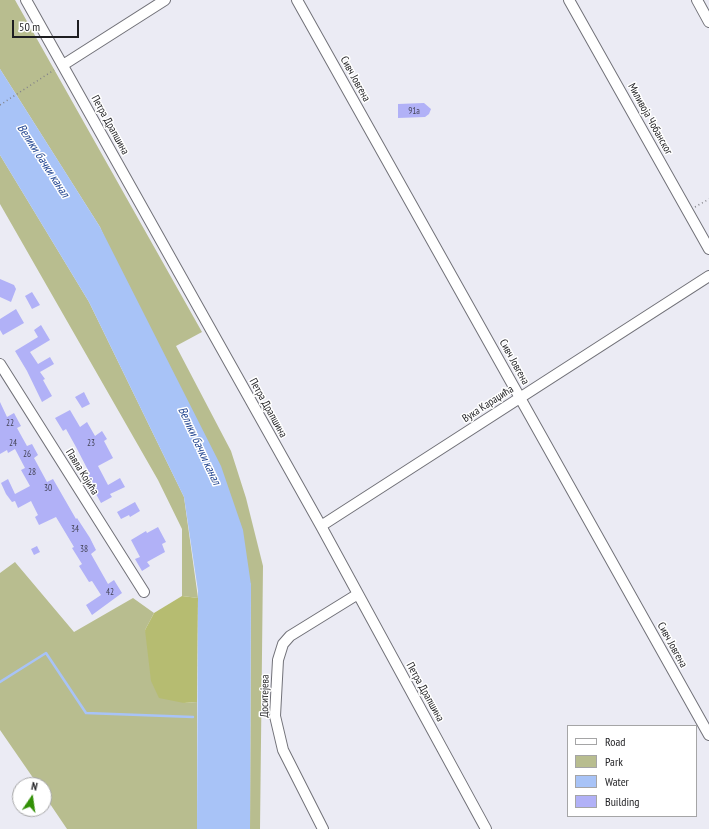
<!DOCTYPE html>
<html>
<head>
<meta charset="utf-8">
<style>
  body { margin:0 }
  #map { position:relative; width:709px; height:829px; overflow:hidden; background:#ebebf4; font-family:"PT Sans Narrow",sans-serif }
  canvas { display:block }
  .legend { position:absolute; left:567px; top:725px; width:130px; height:92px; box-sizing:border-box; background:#fff; border:1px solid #a5a5a6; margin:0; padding:5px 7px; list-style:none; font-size:12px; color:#1e1e21 }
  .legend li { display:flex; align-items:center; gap:8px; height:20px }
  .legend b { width:20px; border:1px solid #a5a5a6 }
  .north { position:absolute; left:12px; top:777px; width:40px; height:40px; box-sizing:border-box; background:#fff; border:1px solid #a5a5a6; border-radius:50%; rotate:13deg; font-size:11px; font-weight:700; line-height:16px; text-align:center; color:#1e1e21 }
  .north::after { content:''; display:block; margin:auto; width:14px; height:18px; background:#329006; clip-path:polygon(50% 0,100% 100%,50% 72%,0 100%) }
  .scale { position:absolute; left:12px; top:20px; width:67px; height:18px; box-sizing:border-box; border:2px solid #1e1e21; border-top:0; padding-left:5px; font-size:12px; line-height:14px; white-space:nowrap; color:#1e1e21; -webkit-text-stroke:3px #fff; paint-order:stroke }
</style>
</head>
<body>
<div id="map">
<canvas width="709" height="829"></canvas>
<ul class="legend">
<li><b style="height:5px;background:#fff"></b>Road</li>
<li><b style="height:11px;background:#b8bd8f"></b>Park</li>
<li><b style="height:11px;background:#a8c3f7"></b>Water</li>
<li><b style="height:11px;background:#b1b1f7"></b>Building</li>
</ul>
<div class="north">N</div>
<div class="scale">50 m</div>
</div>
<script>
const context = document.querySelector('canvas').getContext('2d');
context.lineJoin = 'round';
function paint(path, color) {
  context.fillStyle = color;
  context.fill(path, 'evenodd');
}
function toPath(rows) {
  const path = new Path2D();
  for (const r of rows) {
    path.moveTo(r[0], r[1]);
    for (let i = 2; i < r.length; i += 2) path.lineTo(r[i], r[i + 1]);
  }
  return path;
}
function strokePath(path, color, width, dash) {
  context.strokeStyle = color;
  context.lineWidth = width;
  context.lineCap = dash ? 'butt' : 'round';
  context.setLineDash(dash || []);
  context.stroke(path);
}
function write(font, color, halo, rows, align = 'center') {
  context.font = font + ' "PT Sans Narrow",sans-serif';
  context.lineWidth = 3;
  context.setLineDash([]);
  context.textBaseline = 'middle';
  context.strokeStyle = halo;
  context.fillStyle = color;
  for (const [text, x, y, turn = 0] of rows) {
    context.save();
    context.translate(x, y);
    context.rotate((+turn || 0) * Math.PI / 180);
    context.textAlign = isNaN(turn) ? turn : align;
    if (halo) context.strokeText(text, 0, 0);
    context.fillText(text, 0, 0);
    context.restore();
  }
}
paint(toPath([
  [0,0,15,0,202,332,176,346,231,451,246,498,263,566,260,829,250,829,251,585,100,227,0,69],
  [0,155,89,302,184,497,198,598,182,596,182,529,158,480,0,204],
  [15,562,74,632,133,598,154,613,145,630,184,703,197,702,197,829,67,829,44,795,44,785,38,785,0,730,0,573]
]), '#b8bd8f');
paint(toPath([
  [182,596,198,598,197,702,184,703,159,698,151,681,145,630,154,613]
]), '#b6bc71');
paint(toPath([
  [0,69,100,227,221,466,243,530,251,585,250,829,197,829,198,591,184,497,89,302,0,155]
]), '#a8c3f7');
strokePath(toPath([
  [0,682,46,653,86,713,193,717]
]), '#a8c3f7', 2.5);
paint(toPath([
  [424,103,431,109,429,114,425,117,398,118,398,104],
  [0,279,14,285,16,289,11,302,0,297],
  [32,292,40,305,32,309,25,296],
  [16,309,24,323,3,335,0,330,0,319],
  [41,325,50,340,30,352,38,364,50,357,54,364,40,372,45,379,43,380,52,396,42,402,27,371,15,351,38,337,34,330],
  [84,392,90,404,82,408,75,397],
  [0,402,7,417,14,413,21,426,17,428,27,446,32,444,38,455,34,458,47,482,53,479,76,519,77,518,90,538,96,550,91,554,108,584,114,580,122,593,92,615,86,605,101,595,92,581,89,582,79,566,82,564,72,548,74,547,56,517,39,525,35,517,38,515,31,501,18,508,15,501,12,502,6,494,1,483,8,479,15,494,30,486,21,470,25,468,15,449,8,453,7,450,0,454],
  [70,410,80,427,87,422,95,436,102,431,107,439,104,441,113,458,98,466,108,485,120,478,125,487,110,494,112,497,101,503,86,476,90,474,76,447,66,429,63,431,55,418],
  [135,502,140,511,130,517,129,515,121,519,117,512],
  [158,527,166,542,162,544,165,552,147,562,150,566,142,571,135,559,140,557,131,540,146,531,147,533],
  [37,546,40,552,34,555,31,549]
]), '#b1b1f7');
const street = toPath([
  [26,0,321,526,486,829],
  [297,0,709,735],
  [569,0,709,249],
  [697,0,709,22],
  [63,65,165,0],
  [0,364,144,592],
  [321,526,709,276],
  [323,829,283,750,275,716,278,660,283,644,290,636,358,594]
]);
strokePath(street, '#717178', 12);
strokePath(toPath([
  [0,105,54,70],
  [695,207,709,199]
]), '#838389', 1.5, [1, 3]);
strokePath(street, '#fff', 10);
write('9px', '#434356', null, [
  ["91a",414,111],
  ["22",10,423],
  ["24",13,443],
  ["23",91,443],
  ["26",27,454],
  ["28",32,472],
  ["30",48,488],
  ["34",75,529],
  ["38",84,549],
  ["42",110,592]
]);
write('11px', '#1e1e21', '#fff', [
  ["Сивч Јовгена",355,79,61],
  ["Миливоја Чобанског",650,119,61],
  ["Петра Драпшина",110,125,61],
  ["Сивч Јовгена",514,362,61],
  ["Вука Караџића",488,404,-33],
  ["Петра Драпшина",268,408,61],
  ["Павла Којића",82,472,58],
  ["Сивч Јовгена",672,645,61],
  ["Петра Драпшина",425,692,61],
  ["Доситејева",265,696,-89]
]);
write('italic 12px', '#244791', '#fff', [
  ["Велики бачки канал",43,161,57],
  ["Велики бачки канал",199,446,65]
]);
</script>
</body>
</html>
